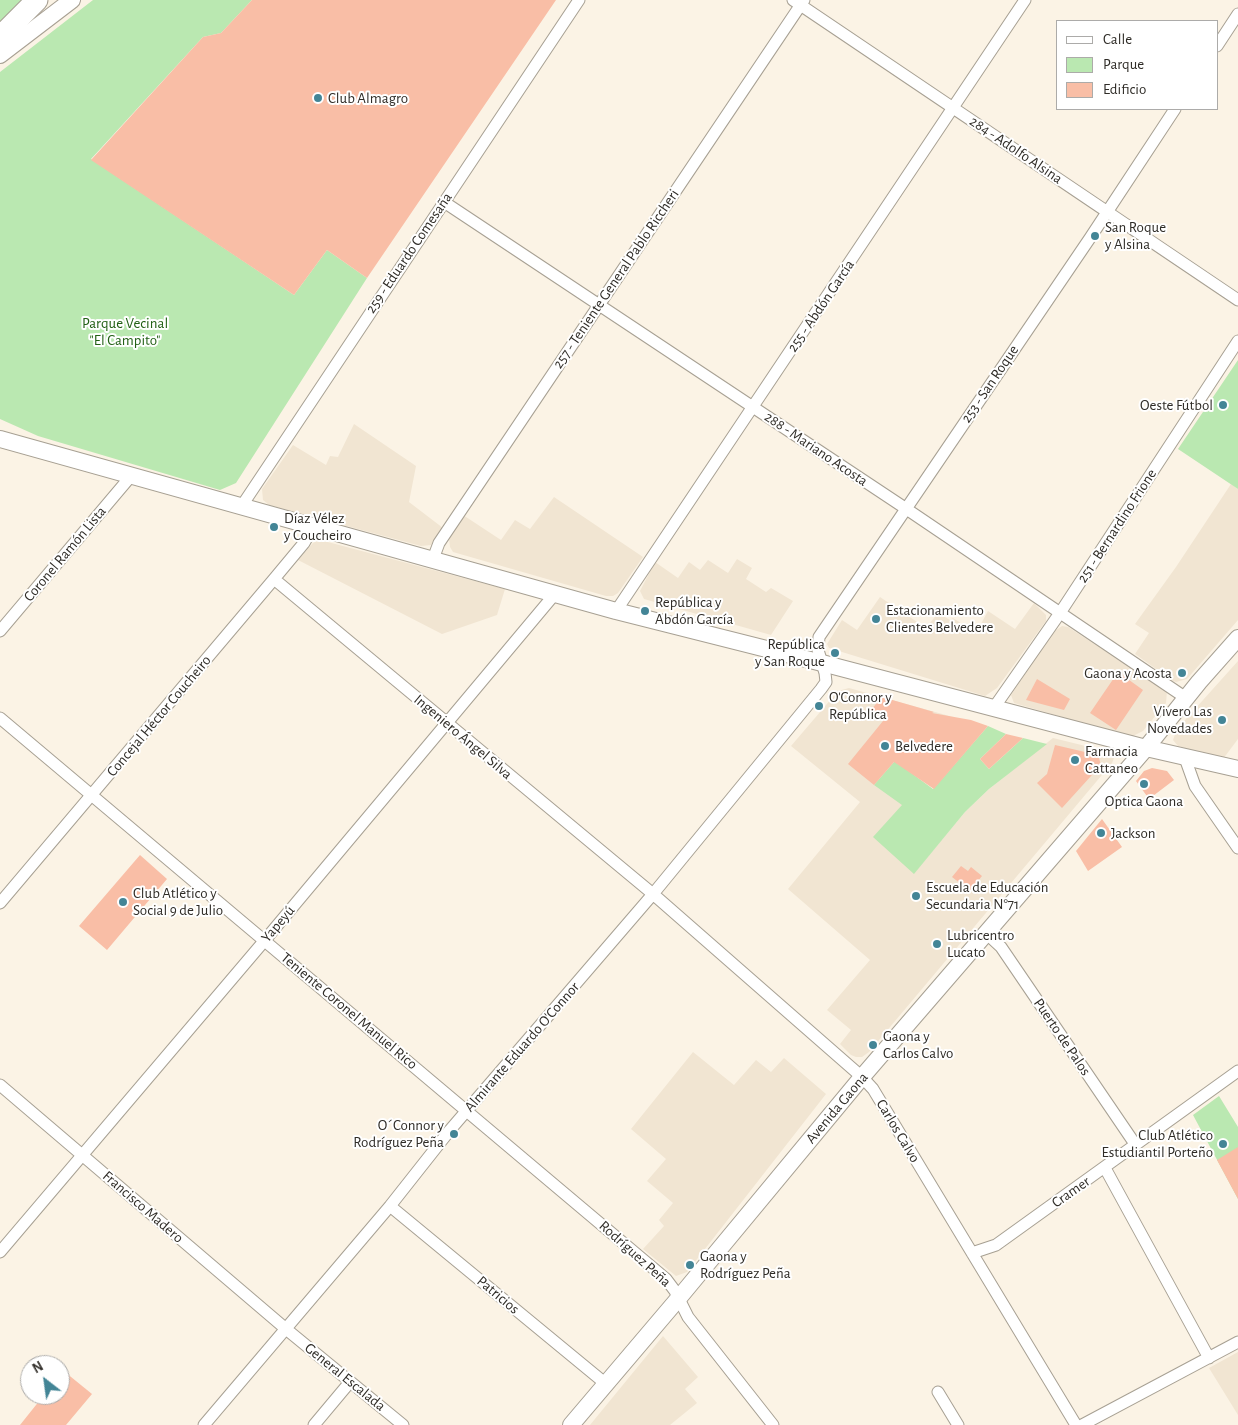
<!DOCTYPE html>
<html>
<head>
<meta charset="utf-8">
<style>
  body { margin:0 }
  #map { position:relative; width:1238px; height:1425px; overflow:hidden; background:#fbf3e5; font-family:"Alegreya Sans",sans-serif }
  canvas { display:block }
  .legend { position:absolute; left:1056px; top:20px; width:162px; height:90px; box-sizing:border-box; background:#fff; border:1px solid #acaba9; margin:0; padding:6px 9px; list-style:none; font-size:15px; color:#2f2c27 }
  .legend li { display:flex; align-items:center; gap:10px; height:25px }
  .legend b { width:25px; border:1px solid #acaba9 }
  .north { position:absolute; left:20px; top:1355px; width:50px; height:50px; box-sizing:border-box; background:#fff; border:1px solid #acaba9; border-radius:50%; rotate:330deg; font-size:14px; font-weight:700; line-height:20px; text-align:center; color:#2f2c27 }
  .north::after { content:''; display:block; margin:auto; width:18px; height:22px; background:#438596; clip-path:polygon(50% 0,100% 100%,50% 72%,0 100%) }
</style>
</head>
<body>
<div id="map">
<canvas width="1238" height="1425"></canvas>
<ul class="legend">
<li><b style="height:6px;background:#fff"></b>Calle</li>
<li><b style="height:14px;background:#bae8b1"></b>Parque</li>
<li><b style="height:14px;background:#f9bea6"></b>Edificio</li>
</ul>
<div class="north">N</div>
</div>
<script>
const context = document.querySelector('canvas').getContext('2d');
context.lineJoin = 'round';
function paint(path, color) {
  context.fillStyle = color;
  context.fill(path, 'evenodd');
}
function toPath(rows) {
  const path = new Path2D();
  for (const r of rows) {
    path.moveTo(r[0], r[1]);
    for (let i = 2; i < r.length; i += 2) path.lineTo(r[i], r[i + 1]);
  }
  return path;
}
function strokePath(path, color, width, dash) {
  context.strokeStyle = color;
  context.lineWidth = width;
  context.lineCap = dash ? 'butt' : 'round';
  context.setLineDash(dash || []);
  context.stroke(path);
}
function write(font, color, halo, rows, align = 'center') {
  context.font = font + ' "Alegreya Sans",sans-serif';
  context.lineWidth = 4;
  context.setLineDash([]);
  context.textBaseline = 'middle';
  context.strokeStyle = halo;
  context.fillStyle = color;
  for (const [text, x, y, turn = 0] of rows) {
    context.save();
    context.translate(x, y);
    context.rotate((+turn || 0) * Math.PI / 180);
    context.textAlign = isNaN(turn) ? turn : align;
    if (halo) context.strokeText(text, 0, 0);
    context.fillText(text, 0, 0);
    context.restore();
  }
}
paint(toPath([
  [354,424,416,466,409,502,443,528,431,545,421,546,269,505,263,500,262,489,293,445,326,465,330,456,338,457],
  [1231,484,1238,489,1238,620,1187,679,1176,682,1173,681,1135,654,1149,633,1135,624,1176,567],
  [554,497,643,557,618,593,613,596,606,596,453,552,450,547,449,538,463,515,501,540,515,520,530,529],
  [317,541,324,541,505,589,497,615,442,634,298,560,313,543],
  [737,559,752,568,746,579,766,592,771,588,793,601,771,635,644,599,640,591,655,562,678,578,689,562,700,570,708,560,728,573],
  [880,597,926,628,938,613,950,620,953,618,976,633,988,611,1015,629,1034,603,1046,615,1046,621,997,688,985,696,829,648,827,644,842,620,857,630],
  [1062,626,1068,627,1167,691,1166,703,1143,731,1131,737,1014,703,1011,695,1052,633],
  [1238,661,1238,739,1223,759,1178,746,1173,740,1177,729],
  [849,688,953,717,908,772,895,762,914,873,965,812,989,789,1053,738,1110,752,1114,758,1112,763,869,1052,862,1057,856,1057,851,1055,840,1044,851,1030,827,1010,870,960,788,889,860,802,791,746,838,691],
  [693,1052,734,1085,756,1060,771,1072,784,1058,826,1094,687,1272,676,1276,643,1249,664,1226,659,1220,673,1203,647,1181,666,1159,631,1129],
  [663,1336,698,1377,685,1389,697,1403,670,1425,590,1425],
  [1238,1352,1238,1415,1209,1368]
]), '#f1e5d2');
paint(toPath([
  [0,0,30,0,0,29],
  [93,0,252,0,221,33,203,37,91,159,294,295,327,250,367,278,236,483,220,490,38,436,0,419,0,72],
  [1238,360,1238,489,1178,449],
  [988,726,1006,734,980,759,989,769,1023,738,1047,744,989,789,965,812,914,874,873,837,902,805,874,785,895,761,933,789],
  [1219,1096,1238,1127,1238,1199,1193,1115]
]), '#bae8b1');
paint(toPath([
  [252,0,556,0,367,278,327,250,294,295,91,160,203,37,221,33],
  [1118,672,1143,690,1116,730,1090,713],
  [1037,679,1070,699,1064,710,1026,700],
  [882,697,934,712,932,713,971,720,988,726,934,789,894,762,874,785,848,764,883,721,870,711],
  [1006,734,1023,738,989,769,980,759],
  [1055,745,1098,755,1101,765,1062,808,1037,783,1047,774],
  [1152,768,1167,771,1174,780,1149,799,1136,781,1144,771],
  [1102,819,1122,847,1088,871,1076,851],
  [140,855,167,879,107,950,79,926],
  [961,866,968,871,971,867,982,876,970,891,952,877],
  [1238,1147,1238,1199,1217,1160],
  [60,1368,92,1394,66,1425,20,1425,44,1395,60,1395]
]), '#f9bea6');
const street = toPath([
  [793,0,1238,300],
  [1217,46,1238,14],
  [444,202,905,508,1186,698],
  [241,507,579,0],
  [433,559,439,543,804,0],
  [274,579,653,894,862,1077,873,1089,1076,1425],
  [616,611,1025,0],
  [0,631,131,476],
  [993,709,1060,613,1238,341],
  [0,718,666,1279,675,1291,688,1317,773,1425],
  [1185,758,1195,786,1238,848],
  [0,903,274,579,304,543,313,527],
  [986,933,1001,947,1135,1144],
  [0,1085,286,1329,403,1425],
  [1105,1168,1209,1358],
  [390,1206,606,1384],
  [0,1252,265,940,554,595],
  [972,1253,996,1245,1238,1071],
  [938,1392,958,1425],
  [204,1425,390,1206,450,1130,653,894,821,689,826,682,825,673,818,650,819,637,1090,238,1175,109],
  [314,1425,350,1382],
  [1082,1425,1238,1342]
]);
const secondary = toPath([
  [0,55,72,0],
  [0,439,616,611,822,663,1146,748,1238,769],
  [571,1425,678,1299,862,1077,1146,748,1199,682,1238,638]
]);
const highway = toPath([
  [0,37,37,0]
]);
strokePath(street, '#a7a093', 13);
strokePath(secondary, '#a7a093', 18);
strokePath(highway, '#a7a093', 23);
strokePath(street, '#fff', 11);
strokePath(secondary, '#fff', 16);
strokePath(highway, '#fff', 21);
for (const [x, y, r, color] of [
  [318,98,5,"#438596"],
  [1095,236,5,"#438596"],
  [1223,405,5,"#438596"],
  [274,527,5,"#438596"],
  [645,611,5,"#438596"],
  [876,619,5,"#438596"],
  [835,653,5,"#438596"],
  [1182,673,5,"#438596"],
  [819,706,5,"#438596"],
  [1222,720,5,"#438596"],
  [885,746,5,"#438596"],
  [1075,760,5,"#438596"],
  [1144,784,5,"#438596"],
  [1101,833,5,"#438596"],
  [916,896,5,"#438596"],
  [123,902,5,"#438596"],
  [937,944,5,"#438596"],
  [873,1045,5,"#438596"],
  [454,1134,5,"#438596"],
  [1223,1144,5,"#438596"],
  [690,1265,5,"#438596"]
]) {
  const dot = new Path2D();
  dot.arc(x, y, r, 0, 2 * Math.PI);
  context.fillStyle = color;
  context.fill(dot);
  strokePath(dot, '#fff', 2);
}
write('15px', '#2f2c27', '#fff', [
  ["Club Almagro",328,98],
  ["San Roque",1105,227],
  ["y Alsina",1105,244],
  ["Oeste Fútbol",1213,405,"right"],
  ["Díaz Vélez",284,518],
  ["y Coucheiro",284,535],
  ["República y",655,602],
  ["Abdón García",655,619],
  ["Estacionamiento",886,610],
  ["Clientes Belvedere",886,627],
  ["República",825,644,"right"],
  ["y San Roque",825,661,"right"],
  ["Gaona y Acosta",1172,673,"right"],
  ["O'Connor y",829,697],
  ["República",829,714],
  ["Vivero Las",1212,711,"right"],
  ["Novedades",1212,728,"right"],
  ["Belvedere",895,746],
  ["Farmacia",1085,751],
  ["Cattaneo",1085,768],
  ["Optica Gaona",1144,801,"center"],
  ["Jackson",1111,833],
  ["Escuela de Educación",926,887],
  ["Secundaria N°71",926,904],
  ["Club Atlético y",133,893],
  ["Social 9 de Julio",133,910],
  ["Lubricentro",947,935],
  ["Lucato",947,952],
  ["Gaona y",883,1036],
  ["Carlos Calvo",883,1053],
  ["O´Connor y",444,1125,"right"],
  ["Rodríguez Peña",444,1142,"right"],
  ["Club Atlético",1213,1135,"right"],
  ["Estudiantil Porteño",1213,1152,"right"],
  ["Gaona y",700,1256],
  ["Rodríguez Peña",700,1273]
], 'left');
write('15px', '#2f2c27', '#fff', [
  ["284 - Adolfo Alsina",1016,150,34],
  ["259 - Eduardo Comesaña",409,253,-56],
  ["257 - Teniente General Pablo Riccheri",616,279,-56],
  ["255 - Abdón García",821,306,-56],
  ["253 - San Roque",990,384,-56],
  ["288 - Mariano Acosta",816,449,34],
  ["251 - Bernardino Frione",1117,526,-57],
  ["Coronel Ramón Lista",65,554,-50],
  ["Concejal Héctor Coucheiro",159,716,-50],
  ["Ingeniero Ángel Silva",463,737,40],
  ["Yapeyú",278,924,-50],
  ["Teniente Coronel Manuel Rico",349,1011,40],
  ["Puerto de Palos",1062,1037,56],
  ["Almirante Eduardo O'Connor",522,1047,-49],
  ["Avenida Gaona",837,1108,-50],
  ["Carlos Calvo",898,1131,59],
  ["Cramer",1071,1192,-35],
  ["Francisco Madero",143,1207,41],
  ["Rodríguez Peña",635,1254,42],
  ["Patricios",498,1295,40],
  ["General Escalada",345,1377,39]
]);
write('15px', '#226015', '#fff', [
  ["Parque Vecinal",125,323],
  ["\"El Campito\"",125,340]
]);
</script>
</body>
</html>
